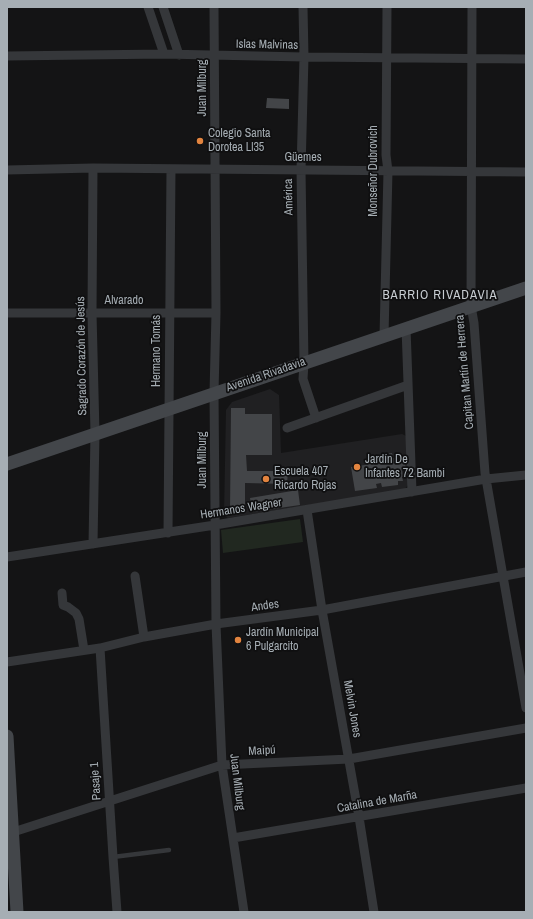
<!DOCTYPE html>
<html>
<head>
<meta charset="utf-8">
<style>
  body { margin:0 }
  #map { position:relative; width:533px; height:919px; overflow:hidden; background:#141415; font-family:"Archivo Narrow",sans-serif }
  canvas { display:block }
  .frame { position:absolute; inset:0; border:8px solid #a6aeb4; pointer-events:none }
</style>
</head>
<body>
<div id="map">
<canvas width="533" height="919"></canvas>
<div class="frame"></div>
</div>
<script>
const context = document.querySelector('canvas').getContext('2d');
context.lineJoin = 'round';
function paint(path, color) {
  context.fillStyle = color;
  context.fill(path, 'evenodd');
}
function toPath(rows) {
  const path = new Path2D();
  for (const r of rows) {
    path.moveTo(r[0], r[1]);
    for (let i = 2; i < r.length; i += 2) path.lineTo(r[i], r[i + 1]);
  }
  return path;
}
function strokePath(path, color, width, dash) {
  context.strokeStyle = color;
  context.lineWidth = width;
  context.lineCap = dash ? 'butt' : 'round';
  context.setLineDash(dash || []);
  context.stroke(path);
}
function write(font, color, halo, rows, align = 'center') {
  context.font = font + ' "Archivo Narrow",sans-serif';
  context.lineWidth = 3.5;
  context.setLineDash([]);
  context.textBaseline = 'middle';
  context.strokeStyle = halo;
  context.fillStyle = color;
  for (const [text, x, y, turn = 0] of rows) {
    context.save();
    context.translate(x, y);
    context.rotate((+turn || 0) * Math.PI / 180);
    context.textAlign = isNaN(turn) ? turn : align;
    if (halo) context.strokeText(text, 0, 0);
    context.fillText(text, 0, 0);
    context.restore();
  }
}
paint(toPath([
  [270,389,279,395,281,453,402,434,406,436,408,485,404,490,228,518,224,515,226,410,232,402]
]), '#202022');
paint(toPath([
  [300,519,303,542,223,553,221,530]
]), '#212820');
paint(toPath([
  [267,98,289,99,289,109,266,108],
  [231,408,245,408,245,414,272,414,272,455,246,455,247,471,288,471,287,484,245,483,245,510,230,511],
  [392,453,393,458,404,456,406,469,402,470,403,477,402,477,403,481,398,481,398,485,382,487,381,483,376,484,377,488,355,491,351,467,378,463,377,455],
  [298,490,300,505,252,512,250,498]
]), '#434548');
strokePath(toPath([
  [113,857,169,850]
]), '#35373a', 4.5);
strokePath(toPath([
  [148,7,164,54],
  [163,7,179,55],
  [214,7,216,313,214,393,216,624,222,765,244,912],
  [303,7,304,57,301,170,304,363,303,379,316,418],
  [472,7,471,306,474,323,485,473,526,708],
  [7,56,164,54,304,57,526,59],
  [7,170,93,168,526,172],
  [7,313,216,313],
  [406,328,412,492],
  [384,336,388,171,386,155,387,7],
  [287,428,408,385],
  [307,510,322,610,359,817,374,912],
  [168,533,171,169],
  [93,544,95,433,92,313,93,168],
  [7,557,215,525,486,479,526,475],
  [135,576,144,637],
  [62,593,63,605,68,607,76,613,79,619,84,650],
  [100,648,113,857,117,912],
  [7,662,100,648,144,637,216,624,322,610,526,572],
  [7,834,222,765,349,759,526,728],
  [233,838,526,788]
]), '#35373a', 9);
strokePath(toPath([
  [7,464,526,288],
  [7,736,17,912]
]), '#43464a', 13);
for (const [x, y, r, color] of [
  [200,141,4,"#e2843f"],
  [357,467,4,"#e2843f"],
  [266,479,4,"#e2843f"],
  [238,640,4,"#e2843f"]
]) {
  const dot = new Path2D();
  dot.arc(x, y, r, 0, 2 * Math.PI);
  context.fillStyle = color;
  context.fill(dot);
  strokePath(dot, '#0f0f10', 1.5);
}
write('12px', '#a6aeb4', '#0f0f10', [
  ["Islas Malvinas",267,45,1],
  ["Juan Milburg",203,88,-90],
  ["Güemes",303,158],
  ["Monseñor Dubrovich",374,171,-90],
  ["América",289,197,-91],
  ["Alvarado",124,301],
  ["Hermano Tomás",157,351,-90],
  ["Sagrado Corazón de Jesús",82,356,-91],
  ["Capitan Martín de Herrera",465,372,-95],
  ["Avenida Rivadavia",266,375,-19],
  ["Juan Milburg",203,460,-90],
  ["Hermanos Wagner",241,509,-9],
  ["Andes",265,606,-8],
  ["Melvin Jones",352,709,80],
  ["Maipú",262,751,-3],
  ["Pasaje 1",96,781,-94],
  ["Juan Milburg",237,782,83],
  ["Catalina de Marña",377,802,-10]
]);
write('12px', '#a6aeb4', '#0f0f10', [
  ["Colegio Santa",208,134],
  ["Dorotea Ll35",208,148],
  ["Jardín De",365,460],
  ["Infantes 72 Bambi",365,474],
  ["Escuela 407",274,472],
  ["Ricardo Rojas",274,486],
  ["Jardín Municipal",246,633],
  ["6 Pulgarcito",246,647]
], 'left');
context.letterSpacing = '1px';
write('13px', '#c7ccd1', '#0f0f10', [
  ["BARRIO RIVADAVIA",440,296]
]);
context.letterSpacing = '0px';
</script>
</body>
</html>
